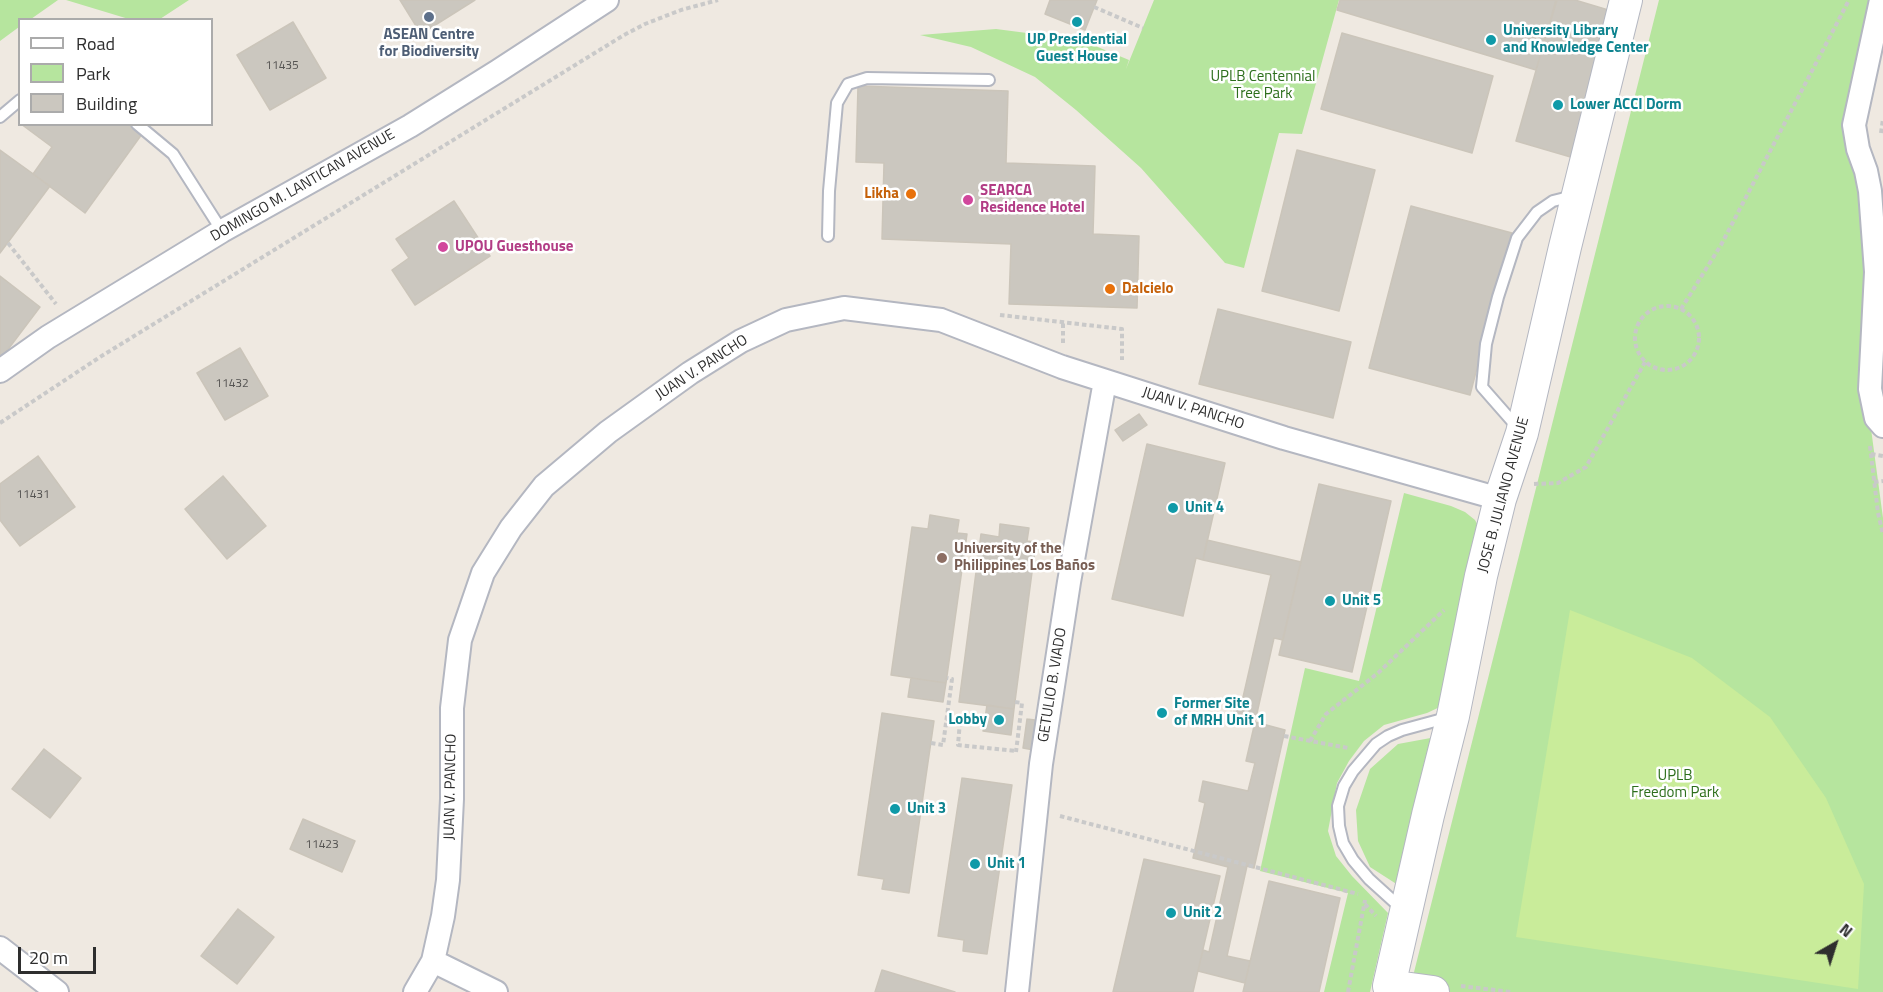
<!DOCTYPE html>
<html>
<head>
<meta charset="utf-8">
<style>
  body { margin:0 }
  #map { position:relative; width:1883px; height:992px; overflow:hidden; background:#efe9e1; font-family:"Titillium Web",sans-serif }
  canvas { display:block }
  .legend { position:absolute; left:18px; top:18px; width:195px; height:108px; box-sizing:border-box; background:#fff; border:2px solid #ababab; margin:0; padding:8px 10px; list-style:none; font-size:18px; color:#2e2e2e }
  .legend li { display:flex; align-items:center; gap:12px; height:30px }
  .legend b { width:30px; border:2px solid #ababab }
  .north { position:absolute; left:1805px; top:914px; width:60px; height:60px; -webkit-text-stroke:4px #fff; paint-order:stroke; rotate:39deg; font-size:16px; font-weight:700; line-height:24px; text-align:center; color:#2e2e2e }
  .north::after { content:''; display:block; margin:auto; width:21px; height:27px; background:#2e2e2e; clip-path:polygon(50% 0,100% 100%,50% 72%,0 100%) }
  .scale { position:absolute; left:18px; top:947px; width:78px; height:27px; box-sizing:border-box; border:3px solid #2e2e2e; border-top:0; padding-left:8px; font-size:18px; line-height:21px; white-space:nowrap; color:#2e2e2e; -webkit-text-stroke:4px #fff; paint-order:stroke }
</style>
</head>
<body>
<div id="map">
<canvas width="1883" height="992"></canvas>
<ul class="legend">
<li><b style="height:8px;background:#fff"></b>Road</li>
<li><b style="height:16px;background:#b6e59e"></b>Park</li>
<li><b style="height:16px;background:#cbc7bf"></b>Building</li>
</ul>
<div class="north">N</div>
<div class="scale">20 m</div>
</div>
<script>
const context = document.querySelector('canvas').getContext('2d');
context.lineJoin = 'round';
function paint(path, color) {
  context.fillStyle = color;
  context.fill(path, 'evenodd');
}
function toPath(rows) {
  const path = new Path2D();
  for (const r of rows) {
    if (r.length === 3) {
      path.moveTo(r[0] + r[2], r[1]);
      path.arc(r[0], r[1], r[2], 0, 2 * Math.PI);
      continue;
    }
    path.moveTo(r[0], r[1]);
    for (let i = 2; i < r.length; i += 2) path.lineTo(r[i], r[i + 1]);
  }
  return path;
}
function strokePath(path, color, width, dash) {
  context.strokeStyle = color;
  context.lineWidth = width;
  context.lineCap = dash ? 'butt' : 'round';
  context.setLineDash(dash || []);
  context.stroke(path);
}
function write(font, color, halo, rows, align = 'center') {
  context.font = font + ' "Titillium Web",sans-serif';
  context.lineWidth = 5;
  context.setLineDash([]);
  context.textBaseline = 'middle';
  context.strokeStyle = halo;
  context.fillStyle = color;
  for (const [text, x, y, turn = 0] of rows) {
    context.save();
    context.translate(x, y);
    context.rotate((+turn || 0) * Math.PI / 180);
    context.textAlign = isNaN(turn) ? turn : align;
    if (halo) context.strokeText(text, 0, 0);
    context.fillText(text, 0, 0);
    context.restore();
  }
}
paint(toPath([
  [0,0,58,0,31,19,20,20,19,27,0,41],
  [66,0,189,0,160,19,132,20],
  [1154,0,1339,0,1302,134,1279,133,1244,268,1225,263,1141,168,1076,110,1035,77,971,47,920,35,996,29,1081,40,1129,60,1126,69],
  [1659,0,1879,0,1850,131,1871,214,1867,399,1883,518,1883,992,1409,992],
  [1404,493,1451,506,1465,512,1475,520,1482,533,1444,705,1427,713,1384,725,1364,741,1349,761,1337,783,1328,831,1336,856,1352,876,1388,913,1370,992,1324,992,1348,893,1260,871,1305,668,1359,681],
  [1436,737,1398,885,1370,867,1358,841,1356,810,1370,769,1398,744]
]), '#b6e59e');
paint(toPath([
  [1570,610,1692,658,1770,717,1826,798,1864,884,1858,989,1516,937]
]), '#c9ec9a');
const building = toPath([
  [400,0,475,0,421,34,400,0],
  [1050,0,1097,0,1085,30,1045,14,1050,0],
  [1340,0,1557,0,1536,70,1337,10,1340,0],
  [1556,0,1575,0,1615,12,1574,158,1516,141,1556,0],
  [293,22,326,78,270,110,237,55,293,22],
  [1342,33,1493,76,1472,153,1321,109,1342,33],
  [858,86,1008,91,1006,163,1095,166,1093,234,1139,236,1137,308,1009,304,1011,244,882,239,884,163,856,162,858,86],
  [21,124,129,124,142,134,85,213,33,174,52,147,21,124],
  [0,150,50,186,0,253,0,150],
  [1297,150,1375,170,1339,311,1262,291,1297,150],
  [454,201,490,256,415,305,392,270,409,258,396,239,454,201],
  [1411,206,1512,233,1470,395,1369,368,1411,206],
  [0,276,40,307,3,356,0,354,0,276],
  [1218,309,1351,342,1333,418,1199,384,1218,309],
  [240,348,268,396,225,420,197,373,240,348],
  [1139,414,1147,425,1123,441,1115,430,1139,414],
  [1147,444,1225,463,1203,560,1196,558,1183,616,1112,599,1147,444],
  [38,456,75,507,20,546,0,520,0,484,38,456],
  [223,476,266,526,227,559,185,509,223,476],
  [1319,484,1391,501,1352,672,1279,655,1319,484],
  [930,515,959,520,957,533,967,534,946,683,891,675,912,527,928,529,930,515],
  [1000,524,1029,528,1027,541,1036,542,1014,709,959,702,981,534,999,537,1000,524],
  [1207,540,1301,562,1283,640,1274,638,1255,722,1233,716,1235,705,1241,706,1271,575,1203,560,1207,540],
  [911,678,946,683,943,702,908,697,911,678],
  [987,705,1014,709,1011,735,983,731,987,705],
  [882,713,934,721,909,893,882,889,884,879,858,875,882,713],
  [1027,719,1043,721,1039,751,1023,748,1027,719],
  [1255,722,1285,730,1254,868,1247,866,1227,956,1250,961,1245,983,1198,971,1203,950,1209,952,1228,867,1193,858,1205,803,1199,801,1203,781,1248,791,1255,763,1246,761,1255,722],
  [44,749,81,778,50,818,12,789,44,749],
  [962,778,1012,785,987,954,963,951,964,940,938,936,962,778],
  [303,819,355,841,342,872,290,849,303,819],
  [1144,859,1220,876,1193,992,1113,992,1144,859],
  [1269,881,1340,898,1319,992,1243,992,1269,881],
  [238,909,274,937,237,984,201,956,238,909],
  [882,970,955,992,875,992,882,970]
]);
paint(building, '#cbc7bf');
strokePath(building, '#cbc5ba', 1.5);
const lane = toPath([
  [0,117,20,100],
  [137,124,173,154,222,231],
  [828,236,829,191,837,103,848,84,867,78,989,80],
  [1518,428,1482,387,1486,344,1498,297,1517,238,1537,212,1553,201,1573,196],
  [1401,908,1369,879,1353,860,1343,843,1339,826,1338,806,1344,786,1353,771,1376,744,1388,736,1402,730,1450,717]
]);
const street = toPath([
  [1881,0,1854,125,1858,149,1866,171,1870,191,1876,272,1870,389,1876,418,1883,426],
  [0,371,48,337,222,231,410,126,498,71,607,0],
  [0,948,57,992],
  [433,961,496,992],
  [415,992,433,961,443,916,448,880,452,799,452,708,460,640,483,573,511,528,544,486,608,432,690,373,741,341,786,320,844,308,941,320,1062,367,1284,438,1500,499],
  [1017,992,1041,764,1069,582,1105,381]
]);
const secondary = toPath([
  [1433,992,1389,986,1428,815,1453,716,1481,576,1500,499,1522,433,1565,247,1626,0]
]);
strokePath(lane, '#b4b7c1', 14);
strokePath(street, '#b4b7c1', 26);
strokePath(secondary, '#b4b7c1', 34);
strokePath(toPath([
  [1094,7,1143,28],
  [1881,133,1883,119],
  [8,243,56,304],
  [1667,338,32],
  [1681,309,1721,245,1849,0],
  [1000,315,1122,329,1122,360],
  [1063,343,1063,322],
  [0,423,100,357,624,35,645,24,681,10,718,0],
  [1870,446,1878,513,1883,534],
  [1871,454,1883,456],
  [1874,482,1883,481],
  [1534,484,1558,483,1586,467,1645,362],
  [1015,702,1022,703,1016,752],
  [946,719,960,721,958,745,1016,751],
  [1284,736,1348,748],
  [1310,741,1326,714,1378,673,1444,610],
  [931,743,943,745,952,679,947,678],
  [1060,816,1358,894],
  [1365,904,1376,916],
  [1461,986,1511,992],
  [1348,992,1365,900]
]), '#c9c9c9', 4, [4.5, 3]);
strokePath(lane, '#fff', 10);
strokePath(street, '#fff', 22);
strokePath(secondary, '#fff', 32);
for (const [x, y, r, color] of [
  [429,17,6,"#5c6f8a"],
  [1077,22,6,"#0f9aa8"],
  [1491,40,6,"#0f9aa8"],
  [1558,105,6,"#0f9aa8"],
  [911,194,6,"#e8710a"],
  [968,200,6,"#d1479c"],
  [443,247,6,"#d1479c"],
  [1110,289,6,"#e8710a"],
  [1173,508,6,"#0f9aa8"],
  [942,558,6,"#8d6e63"],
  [1330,601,6,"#0f9aa8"],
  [1162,713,6,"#0f9aa8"],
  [999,720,6,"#0f9aa8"],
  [895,809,6,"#0f9aa8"],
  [975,864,6,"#0f9aa8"],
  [1171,913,6,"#0f9aa8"]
]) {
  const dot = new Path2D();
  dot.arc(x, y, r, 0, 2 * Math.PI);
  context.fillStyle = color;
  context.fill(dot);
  strokePath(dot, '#fff', 2);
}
write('12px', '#555452', null, [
  ["11435",282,66],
  ["11432",232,384],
  ["11431",33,495],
  ["11423",322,845]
]);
write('bold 15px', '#0d838f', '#fff', [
  ["University Library",1503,31],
  ["and Knowledge Center",1503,48],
  ["UP Presidential",1077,40,"center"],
  ["Guest House",1077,57,"center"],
  ["Lower ACCI Dorm",1570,105],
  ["Unit 4",1185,508],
  ["Unit 5",1342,601],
  ["Former Site",1174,704],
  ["of MRH Unit 1",1174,721],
  ["Lobby",987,720,"right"],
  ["Unit 3",907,809],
  ["Unit 1",987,864],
  ["Unit 2",1183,913]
], 'left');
write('bold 15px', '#4e5e75', '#fff', [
  ["ASEAN Centre",429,35],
  ["for Biodiversity",429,52]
]);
write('15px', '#2c6e1b', '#fff', [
  ["UPLB Centennial",1263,77],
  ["Tree Park",1263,94],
  ["UPLB",1675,776],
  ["Freedom Park",1675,793]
]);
write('15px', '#2e2e2e', '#fff', [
  ["DOMINGO M. LANTICAN AVENUE",303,186,-30],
  ["JUAN V. PANCHO",702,368,-33],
  ["JUAN V. PANCHO",1193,409,18],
  ["JOSE B. JULIANO AVENUE",1504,495,-75],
  ["GETULIO B. VIADO",1053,685,-81],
  ["JUAN V. PANCHO",451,787,-89]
]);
write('bold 15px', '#b23c85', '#fff', [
  ["SEARCA",980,191],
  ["Residence Hotel",980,208],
  ["UPOU Guesthouse",455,247]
], 'left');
write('bold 15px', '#c56008', '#fff', [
  ["Likha",899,194],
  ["Dalcielo",1122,289,"left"]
], 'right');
write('bold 15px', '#785e54', '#fff', [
  ["University of the",954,549],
  ["Philippines Los Baños",954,566]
], 'left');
</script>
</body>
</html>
